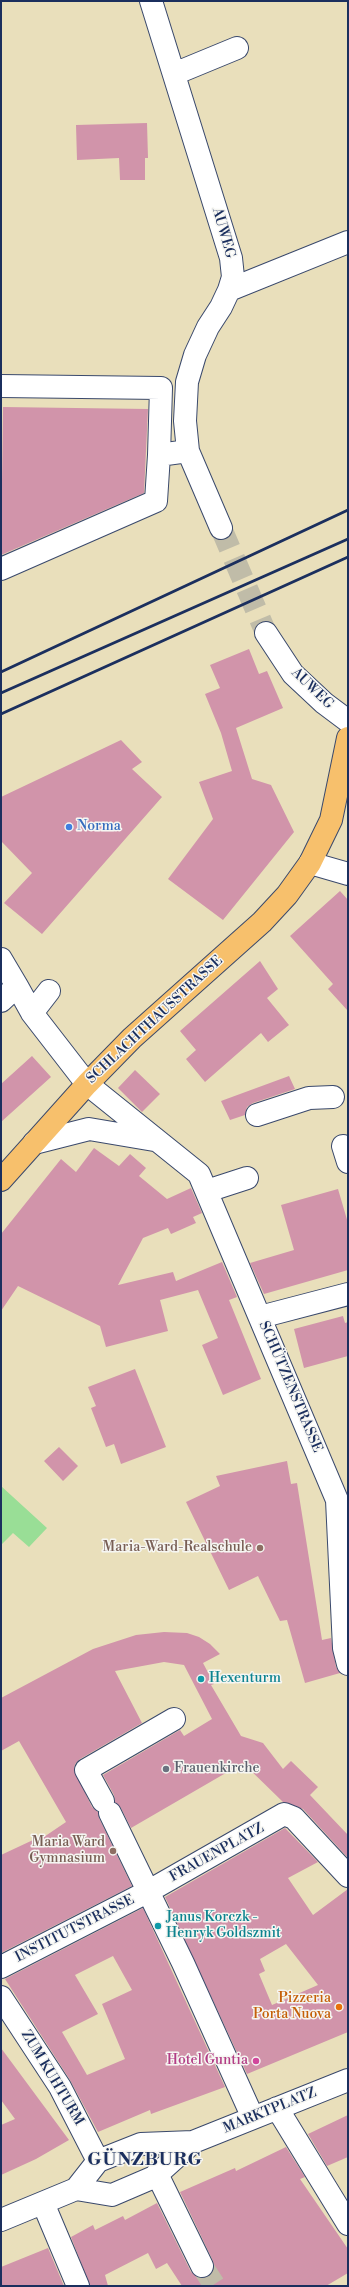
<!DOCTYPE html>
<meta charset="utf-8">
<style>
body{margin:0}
#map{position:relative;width:349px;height:2287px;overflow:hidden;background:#e9dfbb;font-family:"Libre Bodoni",serif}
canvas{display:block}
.frame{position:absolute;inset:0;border:2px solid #1b2f5e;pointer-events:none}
</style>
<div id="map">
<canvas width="349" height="2287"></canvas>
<div class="frame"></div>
</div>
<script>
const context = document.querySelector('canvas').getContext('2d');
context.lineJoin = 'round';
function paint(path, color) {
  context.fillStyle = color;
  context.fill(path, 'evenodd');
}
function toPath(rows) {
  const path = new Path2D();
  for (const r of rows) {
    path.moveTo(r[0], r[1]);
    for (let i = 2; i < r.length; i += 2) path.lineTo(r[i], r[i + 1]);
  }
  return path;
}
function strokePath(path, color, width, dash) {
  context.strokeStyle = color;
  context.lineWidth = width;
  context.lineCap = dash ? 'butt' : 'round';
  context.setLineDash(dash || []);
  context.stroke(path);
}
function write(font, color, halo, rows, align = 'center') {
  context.font = font + ' "Libre Bodoni",serif';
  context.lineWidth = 3;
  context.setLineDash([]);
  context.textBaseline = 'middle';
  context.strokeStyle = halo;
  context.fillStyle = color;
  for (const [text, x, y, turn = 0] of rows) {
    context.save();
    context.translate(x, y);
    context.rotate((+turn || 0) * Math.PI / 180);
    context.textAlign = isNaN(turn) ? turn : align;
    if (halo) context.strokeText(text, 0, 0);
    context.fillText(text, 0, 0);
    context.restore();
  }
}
paint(toPath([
 [1,1486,47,1528,29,1547,13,1533,1,1545]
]), '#99de96');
paint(toPath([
 [147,123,148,158,145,158,145,180,120,180,119,158,77,160,76,125],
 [3,407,148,409,144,493,1,555],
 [249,649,259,674,267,671,283,708,236,728,252,779,271,785,294,832,223,920,168,879,213,819,199,782,232,771,221,733,205,694,220,688,210,665],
 [121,740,142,762,132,769,162,797,42,934,4,903,32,873,1,841,1,797],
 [340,891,348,900,348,1011,328,989,333,984,290,936],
 [260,961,278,989,267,998,289,1025,268,1042,261,1033,205,1082,186,1059,196,1050,180,1031],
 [32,1056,51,1077,1,1122,1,1084],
 [135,1070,160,1094,142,1112,118,1088],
 [289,1076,295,1089,253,1103,247,1107,245,1115,230,1120,221,1101],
 [94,1148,119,1166,130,1154,146,1168,139,1176,167,1199,191,1188,202,1213,193,1217,196,1223,171,1234,168,1228,143,1238,118,1285,173,1272,176,1281,222,1262,237,1297,229,1300,261,1379,223,1395,202,1345,218,1338,198,1290,160,1300,168,1331,106,1347,100,1326,18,1286,1,1311,1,1234,61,1159,76,1172],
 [338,1189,348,1223,348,1270,264,1294,250,1263,294,1250,281,1205],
 [343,1316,345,1323,348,1322,348,1356,304,1368,294,1329],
 [135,1369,166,1447,121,1464,114,1444,106,1447,91,1408,96,1406,88,1387],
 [59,1447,78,1466,63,1481,44,1461],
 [287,1461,291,1484,297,1483,322,1640,331,1638,336,1667,340,1673,305,1683,287,1620,280,1621,258,1576,229,1590,186,1502,220,1486,216,1476],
 [164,1632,187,1633,199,1637,210,1644,220,1654,203,1663,214,1684,211,1685,241,1736,263,1743,283,1769,291,1761,318,1787,310,1795,348,1835,348,1858,303,1809,283,1802,243,1763,131,1828,121,1808,115,1802,114,1795,103,1775,180,1730,184,1736,212,1719,184,1665,164,1662,115,1671,142,1723,80,1759,75,1764,74,1770,92,1807,98,1812,99,1818,132,1886,1,1953,1,1855,33,1840,35,1843,66,1822,19,1741,1,1751,1,1698,93,1649,136,1635],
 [285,1828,318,1862,288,1878,313,1915,348,1889,348,2032,247,2074,165,1897],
 [286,1944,318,1985,272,2005,259,1974,265,1971,260,1959],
 [143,1908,225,2087,151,2114,150,2110,98,2132,70,2080,5,1979],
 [113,1956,132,1990,102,2004,125,2059,87,2075,62,2032,98,2014,75,1975],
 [1,2048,69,2140,36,2159,1,2175,1,2125,15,2119,1,2100],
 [348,2115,348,2157,327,2166,308,2134],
 [286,2147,305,2177,300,2179,348,2249,348,2273,326,2286,182,2286,167,2263,156,2269,148,2253,105,2275,108,2286,90,2286,71,2237,93,2225,95,2230,123,2216,125,2220,157,2203,191,2272,201,2278,208,2277,214,2267,213,2261,180,2192,235,2168,236,2171],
 [48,2248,64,2286,1,2286,1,2267]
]), '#d194aa');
strokePath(toPath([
 [221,528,266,633],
 [202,2266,215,2286]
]), '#c0bca8', 22, [22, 11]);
const minor = toPath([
 [151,1,231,258,233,277,229,290,221,307,208,327,195,355,187,382,185,421,188,451,221,528],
 [174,74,237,48],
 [229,290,348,242],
 [1,386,161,388,159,455],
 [1,569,156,501,159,455,188,451],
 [266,633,293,674,324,703,348,721],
 [310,863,348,874],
 [1,959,17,986],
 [1,1001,17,986,32,1013,87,1084,199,1174,337,1500,344,1648,348,1664],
 [32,1013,49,991],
 [257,1115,309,1098,333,1097],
 [34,1143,89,1129,154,1140],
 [343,1146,348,1162],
 [207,1191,247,1178],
 [260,1317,348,1294],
 [103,1801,86,1770,174,1719],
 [110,1813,183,1963,253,2118],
 [1,1967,149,1891,284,1814,294,1818,348,1876],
 [1,1997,60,2087,98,2161],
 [277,2108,348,2224],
 [157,2174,202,2266],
 [76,2189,112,2195,154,2177,193,2142],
 [43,2203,78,2286],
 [1,2220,76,2189,98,2161,141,2144,193,2142,348,2080]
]);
const major = toPath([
 [1,1180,87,1084,132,1038,262,922,287,895,310,863,331,820,348,738]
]);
strokePath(minor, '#3a496c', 24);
strokePath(major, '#3a496c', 24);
strokePath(minor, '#fff', 22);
strokePath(major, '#f7c06c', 22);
strokePath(toPath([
 [1,672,348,510],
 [1,693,348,539],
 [1,714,348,557]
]), '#1b2f5e', 3);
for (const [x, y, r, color] of [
 [69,827,4,"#3f7fe0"],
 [260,1548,4,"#8d6e63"],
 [201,1679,4,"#0f9aa8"],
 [166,1769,4,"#6b7280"],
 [113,1851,4,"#8d6e63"],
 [158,1926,4,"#0f9aa8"],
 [339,2007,4,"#e8710a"],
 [256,2061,4,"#d1479c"]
]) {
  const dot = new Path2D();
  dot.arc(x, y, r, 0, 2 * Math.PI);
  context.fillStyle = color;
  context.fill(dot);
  strokePath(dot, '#f6f6f2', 1.5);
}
write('14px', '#1b2f5e', '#f6f6f2', [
 ["AUWEG",223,233,74],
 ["AUWEG",312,689,44],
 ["SCHLACHTHAUSSTRASSE",155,1020,-43],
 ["SCHÜTZENSTRASSE",290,1387,67],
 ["FRAUENPLATZ",217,1853,-29],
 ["INSTITUTSTRASSE",75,1929,-27],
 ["ZUM KUHTURM",52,2078,59],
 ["MARKTPLATZ",270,2111,-22]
]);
write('14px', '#366cbe', '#f6f6f2', [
 ["Norma",77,827]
], 'left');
write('14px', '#785e54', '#f6f6f2', [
 ["Maria-Ward-Realschule",252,1548],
 ["Maria Ward",105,1843],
 ["Gymnasium",105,1859]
], 'right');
write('14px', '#0d838f', '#f6f6f2', [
 ["Hexenturm",209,1679],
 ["Janus Korczk -",166,1918],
 ["Henryk Goldszmit",166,1934]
], 'left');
write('14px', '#5b616d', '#f6f6f2', [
 ["Frauenkirche",174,1769]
], 'left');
write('14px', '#c56008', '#f6f6f2', [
 ["Pizzeria",331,1999],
 ["Porta Nuova",331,2015]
], 'right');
write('14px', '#b23c85', '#f6f6f2', [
 ["Hotel Guntia",248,2061]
], 'right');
context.letterSpacing = '1px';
write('bold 18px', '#1b2f5e', '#f6f6f2', [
 ["GÜNZBURG",145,2161]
]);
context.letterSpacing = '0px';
</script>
